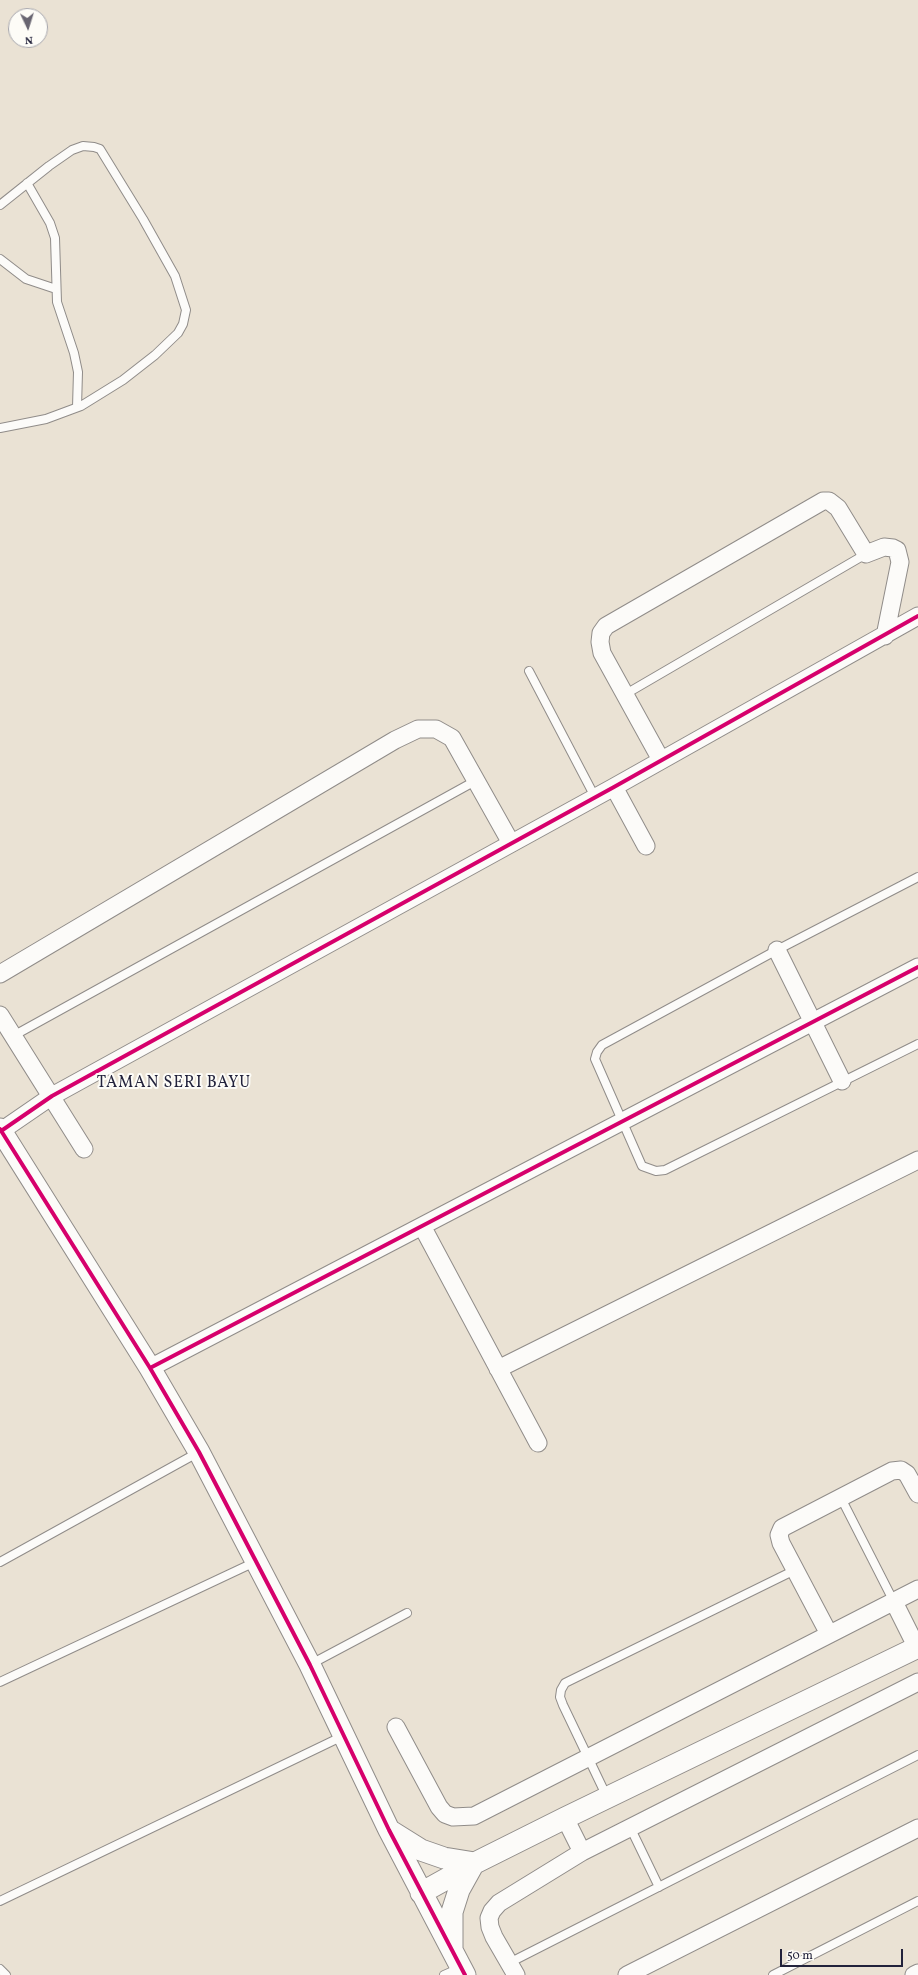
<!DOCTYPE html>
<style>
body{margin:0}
#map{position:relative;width:918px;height:1975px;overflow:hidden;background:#eae2d4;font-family:Vollkorn,serif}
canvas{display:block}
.north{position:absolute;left:8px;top:8px;width:40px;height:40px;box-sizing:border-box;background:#fdfcf7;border:1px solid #a5a5ac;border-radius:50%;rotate:176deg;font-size:11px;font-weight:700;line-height:16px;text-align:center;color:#22223b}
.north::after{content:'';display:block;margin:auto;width:14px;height:18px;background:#686571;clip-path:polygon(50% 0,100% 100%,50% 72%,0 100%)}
.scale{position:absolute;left:780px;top:1949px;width:123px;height:18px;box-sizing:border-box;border:2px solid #22223b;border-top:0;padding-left:5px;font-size:12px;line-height:14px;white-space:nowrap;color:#22223b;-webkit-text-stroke:3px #fdfcf7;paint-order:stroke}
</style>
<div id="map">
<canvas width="918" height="1975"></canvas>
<div class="north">N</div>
<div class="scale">50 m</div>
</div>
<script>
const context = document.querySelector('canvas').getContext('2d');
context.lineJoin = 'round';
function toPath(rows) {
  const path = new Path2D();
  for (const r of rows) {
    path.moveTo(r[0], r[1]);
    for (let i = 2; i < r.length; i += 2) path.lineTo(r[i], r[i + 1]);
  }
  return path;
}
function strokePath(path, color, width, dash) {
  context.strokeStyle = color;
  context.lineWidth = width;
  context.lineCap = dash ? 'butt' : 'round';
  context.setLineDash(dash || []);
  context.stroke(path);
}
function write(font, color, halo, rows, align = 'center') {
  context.font = font + ' Vollkorn,serif';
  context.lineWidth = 4;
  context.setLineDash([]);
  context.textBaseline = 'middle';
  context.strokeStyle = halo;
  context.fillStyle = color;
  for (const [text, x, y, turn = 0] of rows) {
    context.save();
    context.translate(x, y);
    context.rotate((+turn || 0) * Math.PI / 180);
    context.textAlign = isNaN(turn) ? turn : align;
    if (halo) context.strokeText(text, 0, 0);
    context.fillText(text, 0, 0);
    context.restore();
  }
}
const service = toPath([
 [27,183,50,223,55,238,57,302,74,353,78,372,77,407],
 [0,205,49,166,72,150,83,146,94,147,100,149,143,219,175,276,186,310,183,324,178,333,155,355,123,380,81,406,46,419,0,428],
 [0,259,26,279,56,289],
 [529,671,595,797],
 [624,695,866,554],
 [918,877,777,950,602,1045,597,1052,595,1059,642,1166,656,1171,665,1170,918,1044],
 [13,1036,477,780],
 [841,1498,894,1602],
 [0,1562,199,1452],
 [311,1664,407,1613],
 [0,1682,255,1562],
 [607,1797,563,1705,560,1697,561,1690,565,1683,795,1570],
 [630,1827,659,1887],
 [0,1901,343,1736],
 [509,1963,918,1755],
 [0,1969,6,1975],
 [444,1975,460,1968],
 [773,1975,918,1901]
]);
const minor = toPath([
 [661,760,602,653,600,642,601,633,606,626,823,501,829,501,838,508,866,554,884,547,893,548,897,550,900,562,885,636],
 [614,787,646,846],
 [777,950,842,1081],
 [0,974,395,740,418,729,436,729,452,738,511,843],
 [0,1015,84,1149],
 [1,1131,52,1096,614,787,918,616],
 [422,1226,538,1443],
 [150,1368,918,967],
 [498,1369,918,1160],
 [894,1602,917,1648],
 [829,1634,781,1543,779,1535,782,1528,892,1471,901,1470,907,1474,918,1494],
 [396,1727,439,1807,445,1814,453,1817,474,1816,918,1589],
 [565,1818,582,1852],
 [516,1975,494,1937,490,1927,489,1918,492,1911,499,1903,582,1852,918,1682],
 [627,1975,918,1828],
 [914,1975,918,1973]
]);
const tertiary = toPath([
 [0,1129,150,1368,199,1452,310,1665,389,1830,465,1975],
 [389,1830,421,1850,444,1858,475,1863],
 [421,1893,475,1863,565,1818,918,1647],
 [452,1949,452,1912,459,1890,474,1863]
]);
strokePath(service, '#908c89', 10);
strokePath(minor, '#908c89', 19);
strokePath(tertiary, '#908c89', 23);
strokePath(service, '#fcfbf9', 8);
strokePath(minor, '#fcfbf9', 17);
strokePath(tertiary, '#fcfbf9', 21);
strokePath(toPath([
 [0,1129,150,1368,199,1452,310,1665,389,1830,465,1975],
 [1,1131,52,1096,614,787,918,616],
 [150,1368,918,967]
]), '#d6006c', 4);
context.letterSpacing = '1px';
write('16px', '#22223b', '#fdfcf7', [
 ["TAMAN SERI BAYU",174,1084]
]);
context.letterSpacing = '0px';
</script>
